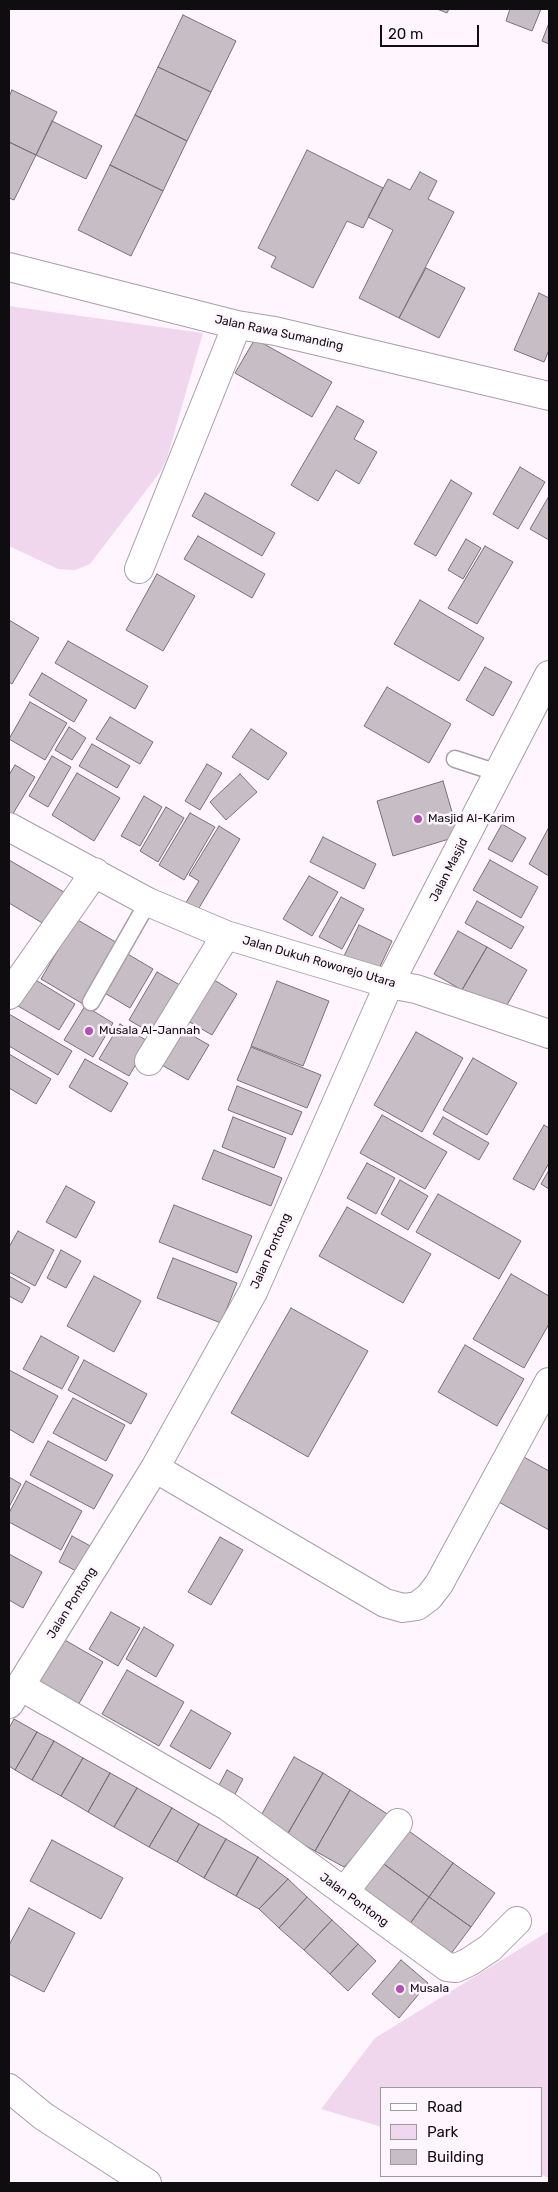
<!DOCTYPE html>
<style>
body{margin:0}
#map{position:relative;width:558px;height:2192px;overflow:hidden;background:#fff5fe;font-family:Rubik,sans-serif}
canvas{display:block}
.frame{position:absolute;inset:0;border:10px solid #100d10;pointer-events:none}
.legend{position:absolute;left:380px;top:2087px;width:162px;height:90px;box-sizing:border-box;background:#fff5fe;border:1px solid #9f989f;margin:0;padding:6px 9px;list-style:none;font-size:15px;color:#100d10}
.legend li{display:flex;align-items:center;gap:10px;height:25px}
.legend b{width:25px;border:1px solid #9f989f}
.scale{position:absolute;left:380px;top:25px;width:99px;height:22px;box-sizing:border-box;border:2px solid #100d10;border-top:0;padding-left:6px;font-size:15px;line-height:18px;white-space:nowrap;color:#100d10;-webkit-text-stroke:4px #fff5fe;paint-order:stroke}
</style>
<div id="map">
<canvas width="558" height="2192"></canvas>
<div class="frame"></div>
<ul class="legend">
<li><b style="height:6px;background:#fff"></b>Road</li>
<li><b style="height:14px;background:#f0d7ee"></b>Park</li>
<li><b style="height:14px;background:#c6bdc5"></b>Building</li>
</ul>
<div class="scale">20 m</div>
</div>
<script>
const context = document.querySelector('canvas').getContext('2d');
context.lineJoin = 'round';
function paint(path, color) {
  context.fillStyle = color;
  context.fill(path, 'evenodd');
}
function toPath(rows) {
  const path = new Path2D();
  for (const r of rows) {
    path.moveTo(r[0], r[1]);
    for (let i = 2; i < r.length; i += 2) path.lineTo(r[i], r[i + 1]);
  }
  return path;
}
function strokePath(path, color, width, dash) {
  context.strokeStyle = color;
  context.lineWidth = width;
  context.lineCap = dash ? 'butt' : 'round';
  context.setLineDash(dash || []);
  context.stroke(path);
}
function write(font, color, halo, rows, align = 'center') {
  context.font = font + ' Rubik,sans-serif';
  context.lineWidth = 5;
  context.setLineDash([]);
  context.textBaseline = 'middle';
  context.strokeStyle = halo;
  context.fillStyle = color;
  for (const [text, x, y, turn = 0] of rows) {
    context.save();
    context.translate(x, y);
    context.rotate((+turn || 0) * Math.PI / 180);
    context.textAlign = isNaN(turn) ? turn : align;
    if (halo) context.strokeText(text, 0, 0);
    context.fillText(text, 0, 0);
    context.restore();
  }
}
paint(toPath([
 [9,306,203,333,167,458,161,471,90,564,75,570,58,569,9,546],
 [549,1931,549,2178,542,2175,542,2088,382,2088,382,2127,321,2109,375,2038]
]), '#f0d7ee');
const building = toPath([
 [437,9,449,9,447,13,437,9],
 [510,9,541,9,532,31,506,21,510,9],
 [183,15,236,41,211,92,158,67,183,15],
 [549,23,549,44,542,41,549,23],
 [158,67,211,92,187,141,135,115,158,67],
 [12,90,57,112,36,155,9,142,9,97,12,90],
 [135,115,187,141,163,191,110,165,135,115],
 [52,121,102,146,86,179,36,155,52,121],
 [9,142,36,155,14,200,9,198,9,142],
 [307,150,383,188,363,228,347,221,313,288,271,267,276,257,258,248,307,150],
 [110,165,163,191,131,256,78,230,110,165],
 [420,172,437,181,428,199,454,212,399,318,359,298,393,230,368,217,388,179,410,190,420,172],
 [426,268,465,288,439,338,399,318,426,268],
 [539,293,549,298,549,350,544,362,514,350,539,293],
 [255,339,332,382,312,417,235,373,255,339],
 [337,406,364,421,354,439,377,452,359,484,336,470,318,501,291,485,337,406],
 [520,467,545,482,518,529,493,514,520,467],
 [451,480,472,493,436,556,414,544,451,480],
 [205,493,275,533,262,556,192,516,205,493],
 [549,496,549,540,530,529,549,496],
 [198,536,265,574,252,598,184,559,198,536],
 [466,539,481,548,463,579,448,570,466,539],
 [485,546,513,562,477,624,448,608,485,546],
 [157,574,195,596,163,651,126,630,157,574],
 [420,600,484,638,459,681,394,644,420,600],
 [9,620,39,638,12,684,9,682,9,620],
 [68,641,148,686,135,709,55,663,68,641],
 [485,667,512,682,493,716,466,700,485,667],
 [42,673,87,700,74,722,29,695,42,673],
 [387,687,451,724,429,763,364,726,387,687],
 [30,702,67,723,45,760,9,739,30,702],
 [110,717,153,742,140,764,96,739,110,717],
 [69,727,86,738,72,760,55,750,69,727],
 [251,729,287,753,268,780,232,757,251,729],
 [92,744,130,766,117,788,79,766,92,744],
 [52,756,71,767,48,807,29,796,52,756],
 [207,764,222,773,200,810,185,801,207,764],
 [15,765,35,777,11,817,9,816,9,775,15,765],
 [77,773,120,798,94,841,52,815,77,773],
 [240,774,257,792,226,820,210,802,240,774],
 [443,781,459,836,393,856,377,801,443,781],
 [144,796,162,807,140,846,121,836,144,796],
 [166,807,184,818,158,862,140,851,166,807],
 [190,813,215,827,184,880,159,865,190,813],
 [502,824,526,838,512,862,488,849,502,824],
 [219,826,240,839,196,913,184,906,199,881,189,875,219,826],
 [548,829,549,830,549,876,529,864,548,829],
 [323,837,376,864,364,889,310,862,323,837],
 [9,860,69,895,49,927,9,903,9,860],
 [490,860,538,887,521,918,473,890,490,860],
 [309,876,338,892,312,936,283,919,309,876],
 [341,897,364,909,342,949,319,937,341,897],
 [477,901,524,927,511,949,465,923,477,901],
 [76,919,119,944,83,1004,41,979,76,919],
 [359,925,392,941,377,973,344,956,359,925],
 [458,931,487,947,462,990,434,974,458,931],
 [487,947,527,970,503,1012,462,990,487,947],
 [126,953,153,969,130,1008,103,992,126,953],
 [157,972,187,989,158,1037,129,1020,157,972],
 [206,975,237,994,212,1035,181,1017,206,975],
 [34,979,75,1004,59,1030,18,1006,34,979],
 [277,981,329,1001,303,1066,251,1046,277,981],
 [85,1006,113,1023,93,1057,64,1040,85,1006],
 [9,1014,72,1051,58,1075,9,1046,9,1014],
 [120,1024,149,1042,129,1076,99,1059,120,1024],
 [174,1025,209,1045,188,1080,153,1060,174,1025],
 [416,1032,463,1058,422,1132,374,1105,416,1032],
 [251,1047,321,1075,307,1108,237,1080,251,1047],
 [9,1054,51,1079,36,1104,9,1088,9,1054],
 [473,1058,517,1083,487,1135,443,1110,473,1058],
 [85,1059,128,1083,111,1112,69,1087,85,1059],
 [237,1086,302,1112,292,1135,228,1110,237,1086],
 [382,1115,447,1152,425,1189,360,1153,382,1115],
 [233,1117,286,1138,274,1168,222,1147,233,1117],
 [443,1117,489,1143,479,1160,433,1134,443,1117],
 [544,1125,549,1128,549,1163,534,1190,513,1179,544,1125],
 [214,1150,282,1178,271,1206,202,1179,214,1150],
 [367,1163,395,1178,376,1214,347,1198,367,1163],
 [549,1170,549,1189,541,1184,549,1170],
 [400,1180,428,1196,408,1230,381,1214,400,1180],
 [66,1186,95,1202,76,1238,46,1222,66,1186],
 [438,1194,521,1241,499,1279,416,1232,438,1194],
 [174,1205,252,1236,237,1273,159,1242,174,1205],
 [347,1207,431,1254,403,1303,319,1256,347,1207],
 [18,1231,54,1250,35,1286,9,1272,9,1247,18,1231],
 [61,1250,81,1261,66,1288,47,1278,61,1250],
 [173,1258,237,1283,221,1323,157,1298,173,1258],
 [511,1274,549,1296,549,1324,524,1368,473,1339,511,1274],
 [9,1276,30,1288,22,1303,9,1296,9,1276],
 [94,1276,141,1301,114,1352,67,1326,94,1276],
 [291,1308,368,1351,308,1457,231,1413,291,1308],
 [41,1336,79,1357,62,1389,23,1369,41,1336],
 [465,1345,524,1379,497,1426,438,1392,465,1345],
 [84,1360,147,1394,131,1424,68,1390,84,1360],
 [9,1370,58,1396,33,1443,9,1429,9,1370],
 [73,1398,125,1425,106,1461,53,1433,73,1398],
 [48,1441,113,1475,94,1509,30,1475,48,1441],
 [522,1456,549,1471,549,1530,497,1501,522,1456],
 [9,1477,21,1484,9,1507,9,1477],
 [26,1481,82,1511,61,1550,9,1522,9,1513,26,1481],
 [72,1536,96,1549,82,1574,59,1562,72,1536],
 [220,1537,243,1550,211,1605,188,1592,220,1537],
 [9,1554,42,1572,23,1608,9,1600,9,1554],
 [111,1612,140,1628,118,1666,89,1649,111,1612],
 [144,1627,174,1645,156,1677,126,1659,144,1627],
 [63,1639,103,1662,77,1707,38,1684,63,1639],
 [127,1670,184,1702,159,1746,102,1714,127,1670],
 [191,1710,231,1733,210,1769,170,1746,191,1710],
 [14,1719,37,1732,15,1770,9,1766,9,1728,14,1719],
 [37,1732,54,1741,32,1780,15,1770,37,1732],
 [54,1741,83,1758,61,1796,32,1780,54,1741],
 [294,1757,323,1773,287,1835,259,1819,294,1757],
 [83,1758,110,1773,88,1812,61,1796,83,1758],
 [227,1770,243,1779,234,1796,218,1787,227,1770],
 [110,1773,137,1788,114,1827,88,1812,110,1773],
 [323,1773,350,1790,315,1851,287,1835,323,1773],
 [137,1788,172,1808,149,1847,114,1827,137,1788],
 [350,1790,392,1817,344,1867,315,1851,350,1790],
 [172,1808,199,1824,177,1862,149,1847,172,1808],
 [199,1824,226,1839,204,1878,177,1862,199,1824],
 [402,1826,453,1863,429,1897,377,1859,402,1826],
 [226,1839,258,1857,236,1896,204,1878,226,1839],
 [52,1840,123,1878,101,1919,30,1881,52,1840],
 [258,1857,288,1879,259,1909,236,1896,258,1857],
 [377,1859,429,1897,409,1925,357,1888,377,1859],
 [453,1863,495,1893,471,1927,429,1897,453,1863],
 [288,1879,307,1897,279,1928,259,1909,288,1879],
 [307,1897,332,1920,304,1950,279,1928,307,1897],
 [429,1897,471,1927,450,1955,409,1925,429,1897],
 [29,1908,75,1933,44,1992,9,1974,9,1945,29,1908],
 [332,1920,358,1944,330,1974,304,1950,332,1920],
 [358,1944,376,1961,348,1991,330,1974,358,1944],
 [401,1960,428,1983,399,2018,372,1994,401,1960]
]);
paint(building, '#c6bdc5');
strokePath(building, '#797179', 1);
const service = toPath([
 [455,759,498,773],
 [91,1002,148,902]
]);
const minor = toPath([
 [9,267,237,325,275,331,549,396],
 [139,569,237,325],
 [9,827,148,902,226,935,389,984,416,989,549,1034],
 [9,995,95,872],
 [149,1061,226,935],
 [155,1468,385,1603,403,1608,417,1606,429,1597,439,1584,549,1382],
 [20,1686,227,1806,447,1967,456,1968,469,1962,490,1948,517,1921],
 [9,1704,155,1468,253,1292,389,984,549,675],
 [344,1892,398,1823],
 [9,2088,43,2116,147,2183]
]);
strokePath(service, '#a89fa7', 19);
strokePath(minor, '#a89fa7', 30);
strokePath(service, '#fff', 16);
strokePath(minor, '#fff', 28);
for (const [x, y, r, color] of [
 [418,819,5,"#b650b4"],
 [89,1031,5,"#b650b4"],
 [400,1989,5,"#b650b4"]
]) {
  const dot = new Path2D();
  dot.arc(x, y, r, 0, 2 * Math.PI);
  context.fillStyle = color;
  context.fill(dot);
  strokePath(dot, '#fff5fe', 2);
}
write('12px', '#100d10', '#fff5fe', [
 ["Jalan Rawa Sumanding",279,333,12],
 ["Jalan Masjid",449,870,-63],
 ["Jalan Dukuh Roworejo Utara",319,962,16],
 ["Jalan Pontong",271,1251,-66],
 ["Jalan Pontong",72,1603,-58],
 ["Jalan Pontong",354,1900,36]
]);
write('12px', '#100d10', '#fff5fe', [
 ["Masjid Al-Karim",428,819],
 ["Musala Al-Jannah",99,1031],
 ["Musala",410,1989]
], 'left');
</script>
